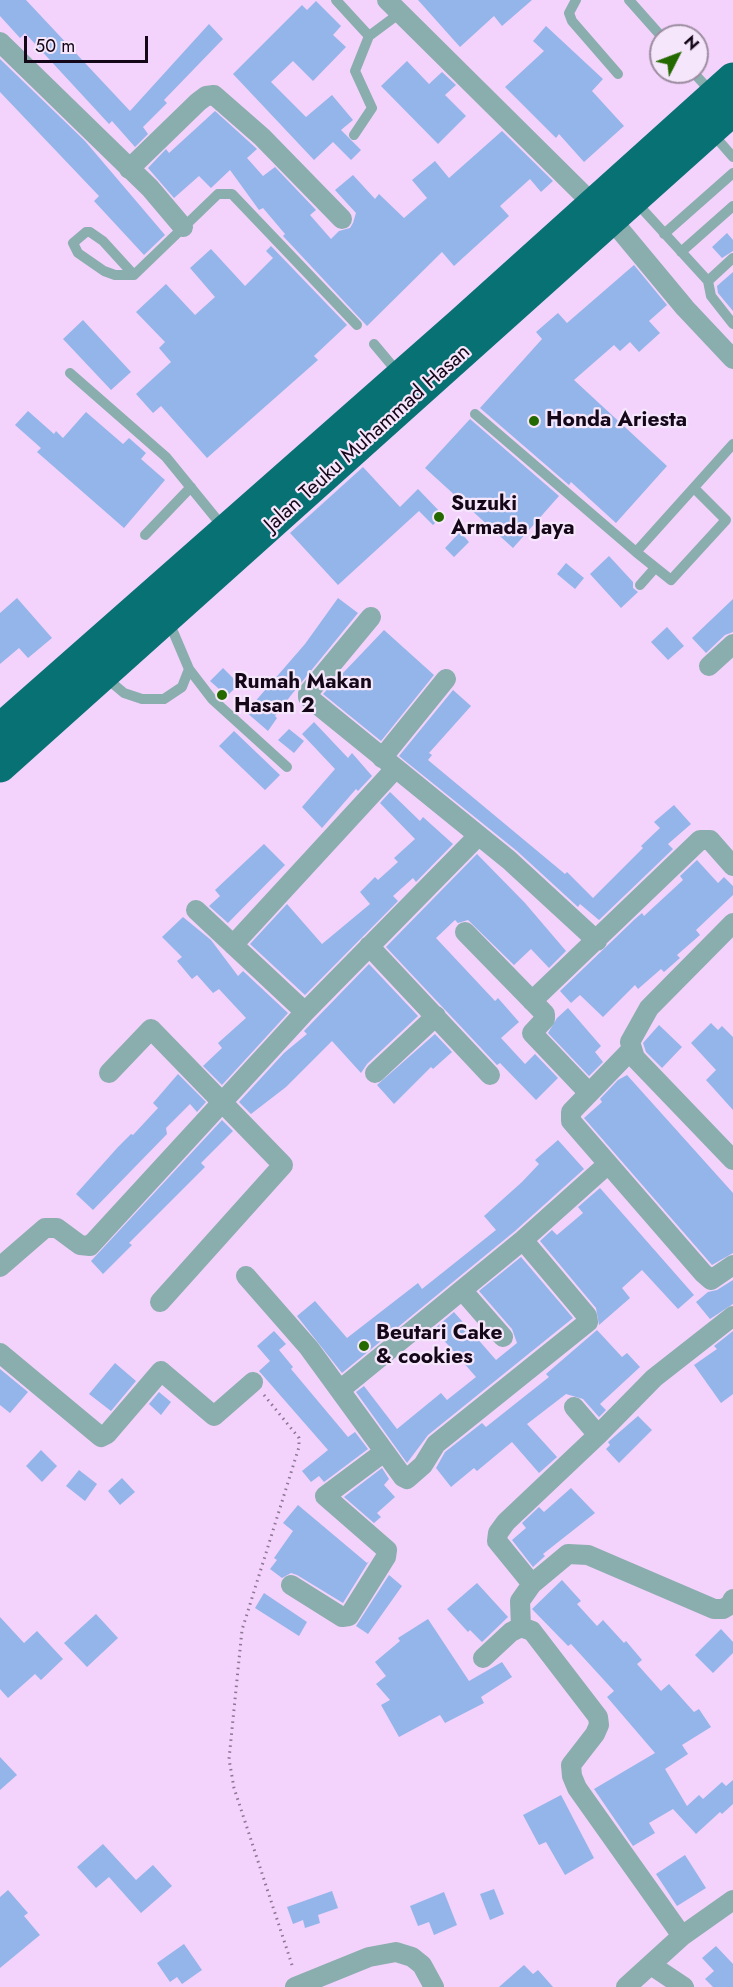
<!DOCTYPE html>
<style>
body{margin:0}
#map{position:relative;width:733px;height:1987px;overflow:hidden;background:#f3d2fc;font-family:Jost,sans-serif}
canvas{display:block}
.north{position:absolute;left:649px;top:24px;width:60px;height:60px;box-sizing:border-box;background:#f6e6fb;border:2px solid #9c8da0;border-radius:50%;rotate:48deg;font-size:16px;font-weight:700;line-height:24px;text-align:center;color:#140718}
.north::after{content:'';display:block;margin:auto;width:21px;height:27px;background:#246900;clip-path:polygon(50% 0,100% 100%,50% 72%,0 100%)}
.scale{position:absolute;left:24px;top:36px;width:124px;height:27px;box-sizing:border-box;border:3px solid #140718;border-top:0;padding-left:8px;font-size:18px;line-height:21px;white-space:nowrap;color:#140718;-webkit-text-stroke:4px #f6e6fb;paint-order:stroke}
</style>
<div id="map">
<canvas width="733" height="1987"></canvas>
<div class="north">N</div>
<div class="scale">50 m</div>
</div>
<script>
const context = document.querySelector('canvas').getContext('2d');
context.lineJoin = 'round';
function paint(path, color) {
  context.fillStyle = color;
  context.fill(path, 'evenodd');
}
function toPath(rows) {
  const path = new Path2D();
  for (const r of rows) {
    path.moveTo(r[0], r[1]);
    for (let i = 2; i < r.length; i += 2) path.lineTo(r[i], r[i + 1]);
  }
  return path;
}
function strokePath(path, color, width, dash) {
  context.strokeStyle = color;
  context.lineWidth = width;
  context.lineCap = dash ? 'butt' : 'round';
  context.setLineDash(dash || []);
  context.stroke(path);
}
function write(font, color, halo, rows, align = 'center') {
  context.font = font + ' Jost,sans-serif';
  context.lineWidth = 4.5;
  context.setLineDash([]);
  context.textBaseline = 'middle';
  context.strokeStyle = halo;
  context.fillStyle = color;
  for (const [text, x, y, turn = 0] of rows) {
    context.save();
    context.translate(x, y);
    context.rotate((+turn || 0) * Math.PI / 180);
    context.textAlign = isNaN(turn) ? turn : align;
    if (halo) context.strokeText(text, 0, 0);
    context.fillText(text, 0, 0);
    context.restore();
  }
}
paint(toPath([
 [0,0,26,0,130,111,209,24,223,39,164,100,167,103,143,127,148,134,135,147,112,121,109,124,25,33,20,38,0,16],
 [418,0,532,0,502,26,494,16,460,47],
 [316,1,341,26,333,35,346,47,313,81,293,61,271,82,306,117,332,95,353,120,341,130,361,150,351,160,333,142,314,160,233,74,302,5,307,10],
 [546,26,603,79,592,91,624,126,584,162,559,134,556,138,505,87,544,51,533,41],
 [0,59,85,141,165,235,144,255,94,201,99,196,0,92],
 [407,61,429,84,442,72,456,85,445,95,466,116,438,144,381,86],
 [215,111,257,149,247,158,263,176,275,167,316,210,310,215,331,239,339,231,350,228,353,223,356,213,335,190,353,175,375,199,379,194,404,218,427,198,412,180,435,161,449,178,502,131,553,181,541,192,530,179,500,206,509,216,454,266,442,252,367,326,283,236,285,234,263,208,259,210,230,170,211,188,199,176,174,198,148,168,166,149,169,153],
 [727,233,733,240,733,251,722,258,712,247],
 [271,246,347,325,314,356,318,360,207,458,161,406,153,413,136,394,171,362,159,348,165,342,136,312,166,284,195,315,215,297,190,268,211,249,245,286,273,258,266,251],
 [634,265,667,305,649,321,660,333,639,352,630,342,620,351,614,345,574,380,667,466,616,523,571,482,569,485,480,408,542,339,536,332,558,313,567,323],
 [733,272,733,311,718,293,717,286],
 [83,320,131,372,111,390,63,339],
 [28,411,54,434,56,431,63,438,86,412,123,444,129,438,146,453,141,459,165,480,124,528,37,452,41,448,15,425],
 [470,419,559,496,513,548,425,468],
 [363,467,400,507,418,489,443,515,433,525,419,511,338,585,290,533],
 [460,532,469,542,454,557,445,548],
 [609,556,633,582,633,588,638,592,621,608,590,574],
 [566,563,584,578,575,589,557,574],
 [17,598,52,638,28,658,19,648,0,664,0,613],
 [338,598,358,613,292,694,275,716,277,718,268,731,246,712,305,644],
 [733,599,733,632,725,635,706,653,692,638],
 [667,627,684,646,668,660,651,642],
 [384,630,434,675,381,741,323,694],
 [223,668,239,684,227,696,210,681],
 [453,690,471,706,429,753,432,755,428,760,565,874,567,872,593,898,643,848,641,846,660,828,654,822,674,805,691,824,668,844,673,849,599,920,580,904,578,907,517,851,399,756],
 [314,722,348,758,352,753,372,776,358,791,356,789,322,828,302,807,335,769,302,734],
 [289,729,304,741,294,753,278,740],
 [234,731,280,775,265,790,219,746],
 [390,792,420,821,423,817,453,844,416,882,413,878,393,896,398,901,305,995,250,944,287,904,322,944,370,904,360,892,375,877,378,880,398,862,394,858,415,839,380,803],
 [264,844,285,865,228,923,209,906,220,896,215,890],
 [477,854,525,903,566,951,549,968,531,949,514,965,468,920,458,923,455,920,436,938,495,1001,498,998,519,1022,501,1038,525,1064,535,1054,558,1078,536,1100,500,1063,497,1065,386,947],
 [697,860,718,883,724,877,733,886,733,895,696,930,700,935,677,955,680,958,664,972,661,969,638,989,635,985,603,1017,580,995,571,1003,560,991,635,919,642,913,644,916,683,880,680,876],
 [183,917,211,940,238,976,243,971,288,1013,222,1085,203,1066,222,1048,218,1043,246,1018,219,989,213,993,197,975,192,979,177,961,182,957,162,937],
 [369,964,418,1016,367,1064,361,1073,332,1041,286,1087,251,1114,239,1102,284,1053,307,1034,304,1031],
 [568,1008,601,1046,595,1052,603,1062,589,1076,548,1033,557,1018],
 [711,1023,718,1030,722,1026,733,1037,733,1110,706,1080,716,1070,691,1043],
 [659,1025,682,1047,662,1068,646,1052,643,1043],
 [435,1034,452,1052,433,1069,431,1067,394,1104,377,1085],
 [178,1074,206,1102,197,1112,190,1104,166,1128,167,1134,93,1210,76,1194,118,1147,131,1134,133,1135,158,1108,153,1103],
 [627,1075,733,1193,733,1253,712,1265,584,1118,602,1102,600,1099,618,1080],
 [222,1120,233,1131,201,1163,205,1167,129,1243,132,1245,103,1274,91,1261],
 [558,1140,584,1169,515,1231,342,1373,297,1316,315,1301,347,1338,418,1283,422,1289,496,1230,484,1216,522,1182,539,1164,535,1160],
 [600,1188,694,1295,678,1309,642,1270,622,1288,630,1298,599,1325,596,1308,540,1241,552,1230,557,1235,583,1213,578,1207],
 [521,1257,573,1318,428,1435,407,1463,356,1392,364,1386,397,1429,441,1393,447,1400,476,1377,434,1329,454,1312,496,1360,517,1343,512,1329,479,1291],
 [733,1280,733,1304,710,1319,696,1302,708,1292,717,1290],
 [597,1330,622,1357,627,1353,640,1367,600,1404,606,1410,599,1417,583,1399,566,1394,527,1424,557,1457,539,1473,512,1442,477,1471,474,1468,451,1487,436,1468,445,1452,482,1423,486,1427,549,1377,546,1374],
 [274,1331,286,1344,279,1350,293,1367,291,1369,348,1437,355,1432,368,1449,324,1482,319,1476,311,1482,302,1471,328,1450,259,1371,270,1361,257,1346],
 [733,1331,733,1394,721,1403,694,1365,717,1349,714,1346],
 [115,1363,136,1381,111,1411,89,1394],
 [0,1369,28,1392,10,1413,0,1405],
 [159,1392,171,1402,161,1415,149,1404],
 [638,1416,652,1430,619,1463,606,1449,610,1445,608,1442],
 [41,1450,57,1466,42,1482,26,1466],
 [382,1468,389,1479,384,1485,395,1497,377,1513,381,1517,374,1523,344,1497],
 [79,1470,97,1484,85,1501,66,1486],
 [122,1478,135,1492,120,1505,108,1491],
 [571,1488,595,1513,543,1554,545,1556,533,1567,512,1540,526,1528,522,1523,539,1507,544,1512],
 [298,1505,367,1563,369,1561,343,1603,297,1575,291,1573,282,1578,270,1569,277,1560,274,1558,293,1531,283,1523],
 [389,1575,402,1586,368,1634,356,1626],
 [562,1580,581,1601,577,1604,597,1626,603,1620,624,1643,626,1641,642,1660,637,1664,661,1691,669,1684,694,1712,699,1709,711,1727,682,1745,688,1754,665,1769,687,1806,699,1795,703,1799,722,1782,726,1786,733,1780,733,1804,722,1814,720,1812,696,1834,673,1809,649,1823,655,1833,633,1846,594,1789,655,1753,607,1697,614,1691,571,1644,568,1646,532,1609],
 [477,1583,508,1617,482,1642,470,1630,468,1632,447,1609],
 [264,1593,307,1622,299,1636,255,1608],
 [96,1614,118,1638,87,1667,64,1643],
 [0,1617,24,1643,37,1631,63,1659,41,1680,35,1674,8,1698,0,1689],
 [428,1619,469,1681,502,1662,512,1677,481,1697,484,1703,445,1723,440,1715,399,1737,381,1705,390,1700,376,1684,386,1676,375,1662,400,1641,398,1638],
 [721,1629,733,1642,733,1653,713,1673,695,1655],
 [0,1757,17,1775,0,1790],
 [561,1795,594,1858,565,1875,546,1842,539,1845,523,1815],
 [103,1844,136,1880,153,1865,172,1886,141,1913,109,1877,96,1888,77,1867],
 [685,1855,706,1888,677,1906,656,1874],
 [494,1889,504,1914,490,1920,480,1894],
 [8,1890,28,1913,24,1916,40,1935,0,1968,0,1897],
 [332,1891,338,1908,318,1915,320,1923,305,1928,303,1920,293,1924,287,1907],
 [444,1892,457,1925,434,1935,429,1922,418,1926,410,1906],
 [184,1944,202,1970,182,1984,177,1977,170,1982,157,1963],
 [716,1946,733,1964,733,1987,713,1987,705,1979,714,1971,702,1958],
 [524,1965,533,1974,538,1970,553,1987,499,1987]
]), '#94b5e9');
strokePath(toPath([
 [264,1395,299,1438,299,1447,242,1630,229,1759,234,1788,293,1968]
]), '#8d7593', 3, [1.5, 4.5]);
strokePath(toPath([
 [336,0,369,36,400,13],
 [576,0,569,13,572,21,618,74],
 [629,0,661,36],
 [693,72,712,93],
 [712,133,733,157],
 [354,135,372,108,355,71,369,36],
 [634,200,708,281,733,258],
 [664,234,733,173],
 [681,252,733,206],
 [134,275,103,241,90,232,86,232,73,243,78,253,104,271,115,275,134,275,218,194,232,194,357,325],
 [708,281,711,296,733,324],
 [374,344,400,375],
 [70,373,166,457,223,527],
 [475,414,636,552],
 [694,488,726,520,671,580,636,552,733,444],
 [145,535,191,487],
 [640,585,655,568],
 [189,669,212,699,287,767],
 [105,677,124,693,142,699,164,699,182,687,189,669,169,622]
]), '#8aadae', 10);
strokePath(toPath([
 [387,0,592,203],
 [0,42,150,188,183,227],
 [129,169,198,102,206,96,214,95,262,137,342,219],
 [611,219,685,308,733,359],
 [371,617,308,693,308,697,509,860,597,941],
 [709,666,733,644],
 [382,758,446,679],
 [196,910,305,1012],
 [733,923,649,1008,630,1042,635,1058,733,1160],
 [465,932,545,1014,545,1019,532,1033,589,1093],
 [233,945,395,769],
 [369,946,490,1075],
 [532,1001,700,840,710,840,733,866],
 [631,1050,571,1112,571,1121,703,1273,711,1280,733,1265],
 [109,1073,151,1029,283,1165,160,1302],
 [375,1073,436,1016],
 [0,1267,45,1228,57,1228,80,1245,90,1246,305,1012,478,836],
 [246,1276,309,1348,403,1477,407,1479,423,1465,436,1444,588,1322,587,1316,523,1240],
 [462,1290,503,1337],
 [0,1353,101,1437,107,1434,161,1371,214,1416,253,1382],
 [340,1390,523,1240,608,1164],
 [574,1407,598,1435],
 [532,1584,497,1541,498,1533,506,1522,598,1435,654,1378,733,1316],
 [291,1585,342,1617,349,1616,386,1557,387,1550,325,1496,384,1452],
 [521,1627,520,1601,532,1584,568,1554,588,1555,714,1609,723,1609,730,1605,733,1599],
 [483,1658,511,1632,521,1627,532,1631,598,1717,599,1725,595,1734,571,1765,572,1776,577,1788,682,1936],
 [651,1965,684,1987],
 [295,1987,369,1957,396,1952,412,1957,422,1965,434,1987],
 [626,1987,682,1936,733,1900]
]), '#8aadae', 20);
strokePath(toPath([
 [0,730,461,324,733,79],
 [0,766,733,109]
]), '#087174', 33);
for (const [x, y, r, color] of [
 [534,421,6,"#246900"],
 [439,517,6,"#246900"],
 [222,695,6,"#246900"],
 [364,1346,6,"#246900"]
]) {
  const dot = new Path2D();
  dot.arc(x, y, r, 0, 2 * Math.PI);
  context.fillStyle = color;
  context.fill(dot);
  strokePath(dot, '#f6e6fb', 2);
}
write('bold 21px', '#140718', '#f6e6fb', [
 ["Honda Ariesta",546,421],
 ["Suzuki",451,505],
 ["Armada Jaya",451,529],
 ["Rumah Makan",234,683],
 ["Hasan 2",234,707],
 ["Beutari Cake",376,1334],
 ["& cookies",376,1358]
], 'left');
write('21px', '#140718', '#f6e6fb', [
 ["Jalan Teuku Muhammad Hasan",368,439,-42]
]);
</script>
